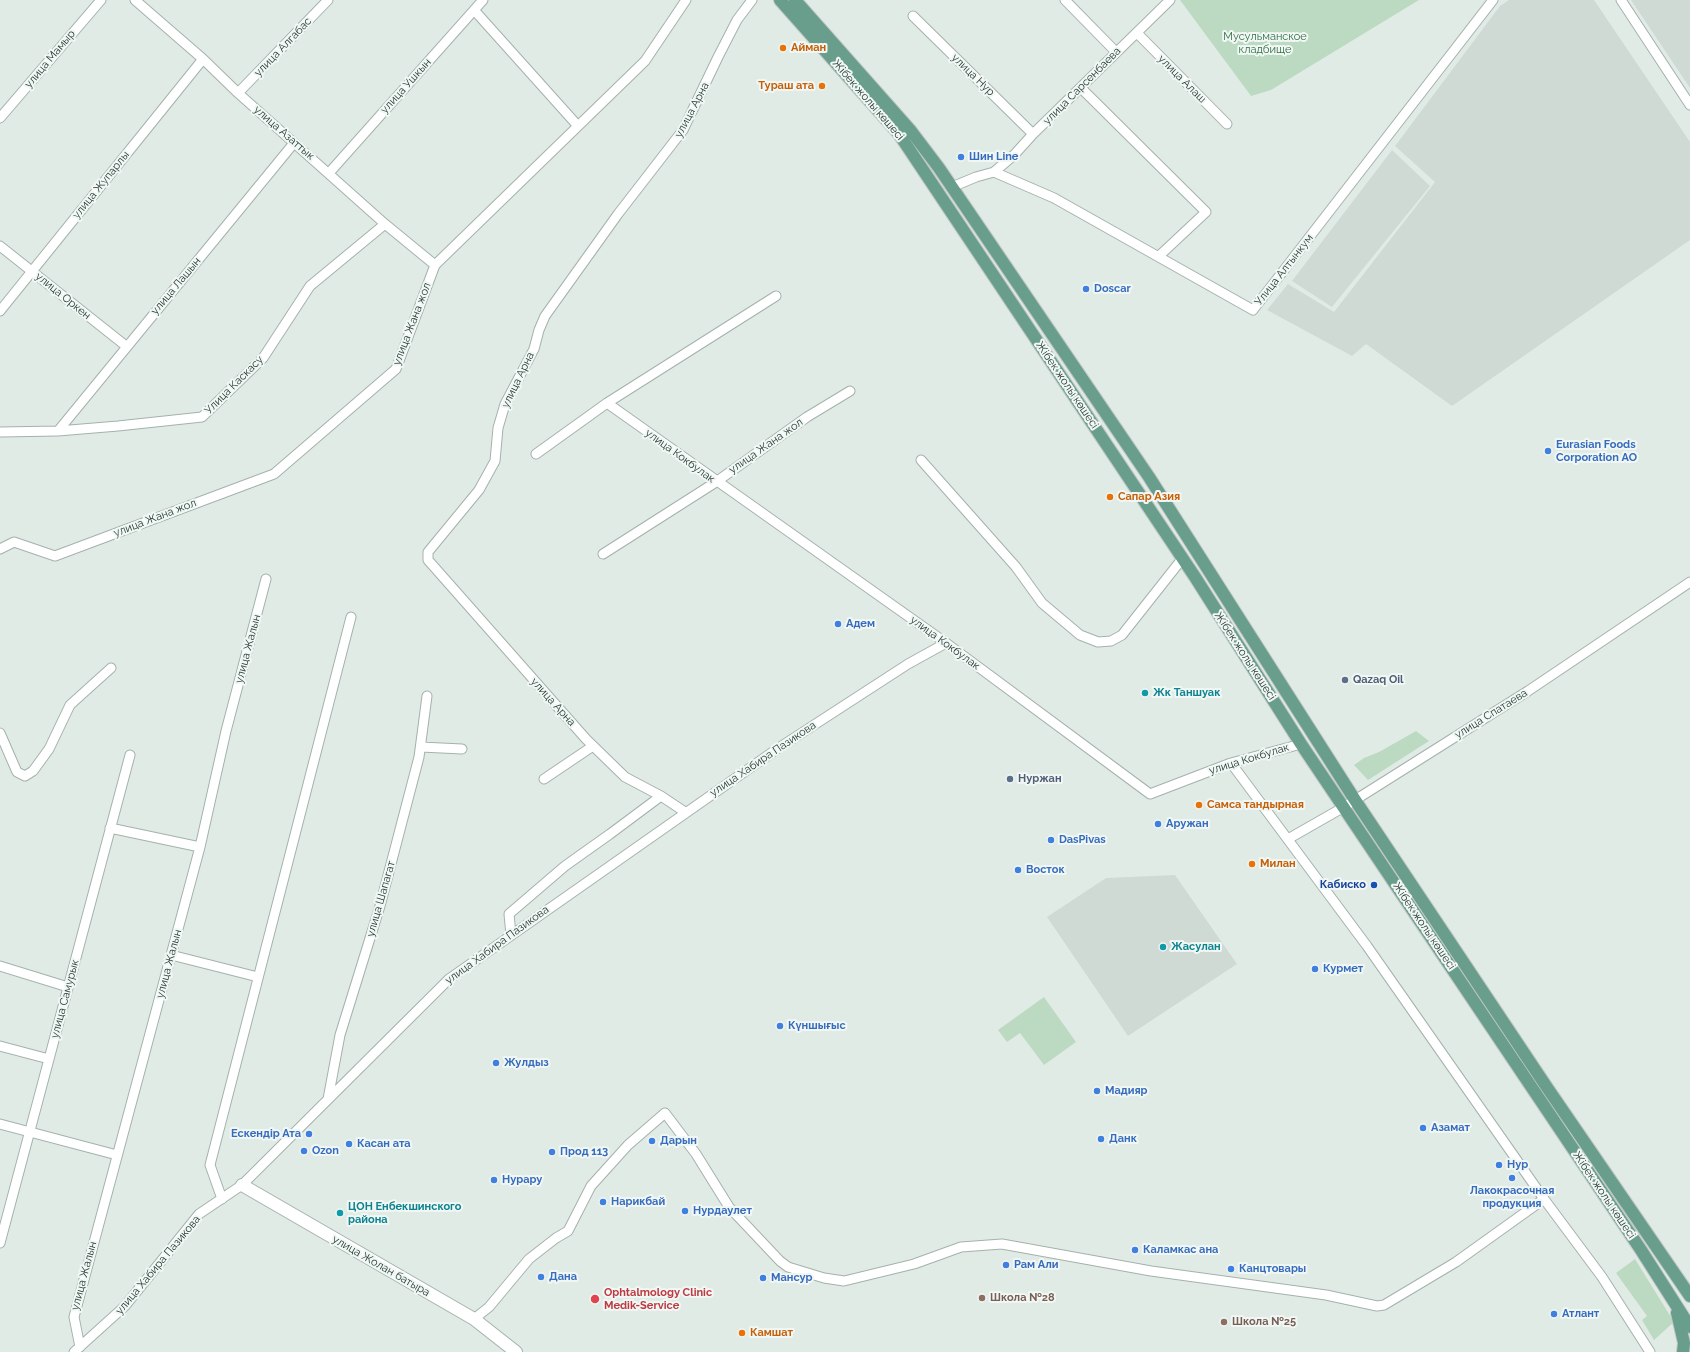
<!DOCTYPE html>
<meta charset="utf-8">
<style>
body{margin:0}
canvas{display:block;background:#e1ebe6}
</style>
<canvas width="1690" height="1352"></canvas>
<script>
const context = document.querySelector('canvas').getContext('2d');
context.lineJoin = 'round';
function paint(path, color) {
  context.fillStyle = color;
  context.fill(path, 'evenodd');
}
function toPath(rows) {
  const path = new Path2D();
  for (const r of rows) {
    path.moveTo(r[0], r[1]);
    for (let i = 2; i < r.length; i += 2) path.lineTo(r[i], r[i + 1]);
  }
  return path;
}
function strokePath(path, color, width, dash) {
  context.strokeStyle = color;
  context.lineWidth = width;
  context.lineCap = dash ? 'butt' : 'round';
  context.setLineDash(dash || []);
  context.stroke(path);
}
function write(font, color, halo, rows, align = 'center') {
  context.font = font + ' Raleway,sans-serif';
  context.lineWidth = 4;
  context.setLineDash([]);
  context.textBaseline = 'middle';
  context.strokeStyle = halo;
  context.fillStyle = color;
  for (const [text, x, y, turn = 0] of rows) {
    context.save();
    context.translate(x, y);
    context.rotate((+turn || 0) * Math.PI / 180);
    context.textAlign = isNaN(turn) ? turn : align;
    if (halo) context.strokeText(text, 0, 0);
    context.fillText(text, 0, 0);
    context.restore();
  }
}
paint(toPath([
 [1509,0,1594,0,1690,142,1690,240,1452,406,1366,344,1352,356,1267,310,1288,284,1334,312,1435,182,1395,146,1500,6],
 [1631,0,1690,0,1690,88],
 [1392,150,1430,186,1332,307,1292,281],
 [1175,875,1237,964,1128,1036,1047,917,1106,878]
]), '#cfdad5');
paint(toPath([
 [1180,0,1419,0,1271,90,1251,96],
 [1416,731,1429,741,1368,780,1354,765,1364,758,1379,752],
 [1044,997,1076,1042,1044,1065,1020,1033,1007,1042,998,1030],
 [1635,1259,1674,1322,1654,1340,1642,1320,1647,1316,1616,1273]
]), '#bcdac2');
const minor = toPath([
 [135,0,203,59,238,93,385,224,435,265],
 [1065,0,1116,52],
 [1621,0,1690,105],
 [474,10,578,126],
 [913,16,1033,134],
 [1137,33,1227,124],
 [1081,88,1206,212,1159,256],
 [238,93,328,0],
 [0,118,101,0],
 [994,172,1014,155,1033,134,1170,0],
 [329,173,483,0],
 [952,187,976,177,994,172,1054,198,1253,310,1493,0],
 [0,246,126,346],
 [0,311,203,59],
 [607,403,946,643,1150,794,1231,763,1301,744],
 [58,431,294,143],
 [0,432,58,431,118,426,202,417,263,358,310,286,385,224],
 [536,454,607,403,776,296],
 [921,460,1016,567,1042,603,1080,635,1098,642,1111,641,1122,635,1182,559],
 [0,549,14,542,55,556,274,474,396,369,435,265,645,61,686,0],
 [603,554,716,482,807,417,850,391],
 [0,733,17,772,25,776,33,771,49,749,70,705,111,668],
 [421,747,462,749],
 [1231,763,1367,946,1544,1199,1602,1277,1650,1352],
 [544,779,593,746],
 [685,812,661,796,625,777,586,739,428,560,428,552,479,490,495,461,498,428,505,404,534,349,539,330,545,316,618,214,683,130,718,57,737,20,752,0],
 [110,828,200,847],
 [1288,839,1344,807,1528,691,1690,582],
 [511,935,509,914,565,866,610,834,661,796],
 [171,955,258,977],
 [0,966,68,987],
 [0,1046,49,1059],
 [328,1099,340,1035,380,906,419,757,427,696],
 [0,1124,117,1155],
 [222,1199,210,1165,351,617],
 [0,1243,130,755],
 [474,1319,489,1307,529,1259,556,1238,568,1231,591,1186,628,1145,665,1113,696,1154,729,1207,780,1261,788,1267,824,1278,844,1281,914,1264,961,1247,1002,1244,1151,1271,1326,1295,1377,1306,1384,1305,1456,1262,1544,1199],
 [80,1347,74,1317,200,847,226,731,266,579],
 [74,1352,125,1306,199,1214,242,1185,449,979,777,749,908,664,946,643]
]);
const tertiary = toPath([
 [242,1185,474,1319,516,1352]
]);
const primary = toPath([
 [780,0,899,134,1195,577,1301,744,1641,1250,1690,1327],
 [795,0,911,131,939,168,1149,477,1355,800,1546,1086,1690,1296],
 [1677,1313,1684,1343,1683,1352]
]);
strokePath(minor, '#a4b2ac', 11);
strokePath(tertiary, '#a4b2ac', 14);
strokePath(primary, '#c1c8c6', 14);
strokePath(minor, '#fff', 9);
strokePath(tertiary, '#fff', 12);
strokePath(primary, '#699d8c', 12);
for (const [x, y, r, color] of [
 [783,48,4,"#e8710a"],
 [822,86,4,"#e8710a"],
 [961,157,4,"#3f7fe0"],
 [1086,289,4,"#3f7fe0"],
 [1548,451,4,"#3f7fe0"],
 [1110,497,4,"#e8710a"],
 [838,624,4,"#3f7fe0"],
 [1345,680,4,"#5c6f8a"],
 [1145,693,4,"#0f9aa8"],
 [1010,779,4,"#5c6f8a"],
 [1199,805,4,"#e8710a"],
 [1158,824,4,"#3f7fe0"],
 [1051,840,4,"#3f7fe0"],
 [1252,864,4,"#e8710a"],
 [1018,870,4,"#3f7fe0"],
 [1374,885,4,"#1a4fb4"],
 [1163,947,4,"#0f9aa8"],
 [1315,969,4,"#3f7fe0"],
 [780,1026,4,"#3f7fe0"],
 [496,1063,4,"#3f7fe0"],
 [1097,1091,4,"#3f7fe0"],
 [1423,1128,4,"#3f7fe0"],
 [309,1134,4,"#3f7fe0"],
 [1101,1139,4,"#3f7fe0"],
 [652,1141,4,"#3f7fe0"],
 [349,1144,4,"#3f7fe0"],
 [304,1151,4,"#3f7fe0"],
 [552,1152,4,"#3f7fe0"],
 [1499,1165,4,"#3f7fe0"],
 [1512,1178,4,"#3f7fe0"],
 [494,1180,4,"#3f7fe0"],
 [603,1202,4,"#3f7fe0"],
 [685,1211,4,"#3f7fe0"],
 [340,1213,4,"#0f9aa8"],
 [1135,1250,4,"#3f7fe0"],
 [1006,1265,4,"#3f7fe0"],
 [1231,1269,4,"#3f7fe0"],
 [541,1277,4,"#3f7fe0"],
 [763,1278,4,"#3f7fe0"],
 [982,1298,4,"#8d6e63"],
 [595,1299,5,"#e0444e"],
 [1554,1314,4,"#3f7fe0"],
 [1224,1322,4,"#8d6e63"],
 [742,1333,4,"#e8710a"]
]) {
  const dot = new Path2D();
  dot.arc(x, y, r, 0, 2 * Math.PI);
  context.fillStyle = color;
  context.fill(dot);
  strokePath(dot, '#f1f7f4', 1.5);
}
write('11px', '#306e44', '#f1f7f4', [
 ["Мусульманское",1265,37],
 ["кладбище",1265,50]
]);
write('11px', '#233a32', '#f1f7f4', [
 ["улица Алгабас",283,47,-46],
 ["улица Мамыр",50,59,-50],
 ["улица Нур",973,75,44],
 ["улица Алаш",1182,79,45],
 ["улица Ушкын",406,86,-48],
 ["улица Сарсенбаева",1082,86,-45],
 ["Жібек жолы көшесі",868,100,49],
 ["улица Арна",692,110,-62],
 ["улица Азаттык",284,133,41],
 ["улица Жупарлы",101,185,-51],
 ["Улица Алтынкум",1284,270,-52],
 ["улица Лашын",176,286,-50],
 ["улица Оркен",63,296,39],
 ["улица Жана жол",412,324,-69],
 ["улица Арна",518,380,-64],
 ["Улица Каскасу",234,385,-45],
 ["Жібек жолы көшесі",1067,385,56],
 ["улица Жана жол",766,446,-35],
 ["улица Кокбулак",680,456,36],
 ["улица Жана жол",155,518,-21],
 ["улица Кокбулак",945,643,36],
 ["улица Жалын",248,649,-75],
 ["Жібек жолы көшесі",1245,656,57],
 ["улица Арна",553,702,48],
 ["улица Спатаева",1491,714,-32],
 ["улица Хабира Пазикова",763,759,-34],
 ["улица Кокбулак",1249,759,-17],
 ["улица Шапагат",381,899,-74],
 ["Жібек жолы көшесі",1424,926,56],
 ["улица Хабира Пазикова",497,945,-36],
 ["улица Жалын",169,964,-75],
 ["улица Самурык",65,999,-75],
 ["Жібек жолы көшесі",1604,1195,56],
 ["улица Хабира Пазикова",158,1265,-50],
 ["улица Жолан батыра",381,1266,30],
 ["улица Жалын",84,1276,-75]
]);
write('bold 11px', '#c56008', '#f1f7f4', [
 ["Айман",791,48],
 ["Тураш ата",814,86,"right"],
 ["Сапар Азия",1118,497],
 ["Самса тандырная",1207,805],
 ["Милан",1260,864],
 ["Камшат",750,1333]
], 'left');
write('bold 11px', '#366cbe', '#f1f7f4', [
 ["Шин Line",969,157],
 ["Doscar",1094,289],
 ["Eurasian Foods",1556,445],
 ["Corporation AO",1556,458],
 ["Адем",846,624],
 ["Аружан",1166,824],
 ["DasPivas",1059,840],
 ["Восток",1026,870],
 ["Курмет",1323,969],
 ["Күншығыс",788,1026],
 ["Жулдыз",504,1063],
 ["Мадияр",1105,1091],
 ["Азамат",1431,1128],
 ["Ескендір Ата",301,1134,"right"],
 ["Данк",1109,1139],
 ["Дарын",660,1141],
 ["Касан ата",357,1144],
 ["Ozon",312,1151],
 ["Прод 113",560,1152],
 ["Нур",1507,1165],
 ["Нурару",502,1180],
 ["Лакокрасочная",1512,1191,"center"],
 ["продукция",1512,1204,"center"],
 ["Нарикбай",611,1202],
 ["Нурдаулет",693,1211],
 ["Каламкас ана",1143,1250],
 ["Рам Али",1014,1265],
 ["Канцтовары",1239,1269],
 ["Дана",549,1277],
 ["Мансур",771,1278],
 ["Атлант",1562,1314]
], 'left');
write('bold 11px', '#4e5e75', '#f1f7f4', [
 ["Qazaq Oil",1353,680],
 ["Нуржан",1018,779]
], 'left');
write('bold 11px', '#0d838f', '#f1f7f4', [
 ["Жк Таншуак",1153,693],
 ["Жасулан",1171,947],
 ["ЦОН Енбекшинского",348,1207],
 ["района",348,1220]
], 'left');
write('bold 11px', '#164399', '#f1f7f4', [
 ["Кабиско",1366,885]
], 'right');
write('bold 11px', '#be3a42', '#f1f7f4', [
 ["Ophtalmology Clinic",604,1293],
 ["Medik-Service",604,1306]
], 'left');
write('bold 11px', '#785e54', '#f1f7f4', [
 ["Школа №28",990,1298],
 ["Школа №25",1232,1322]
], 'left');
</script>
